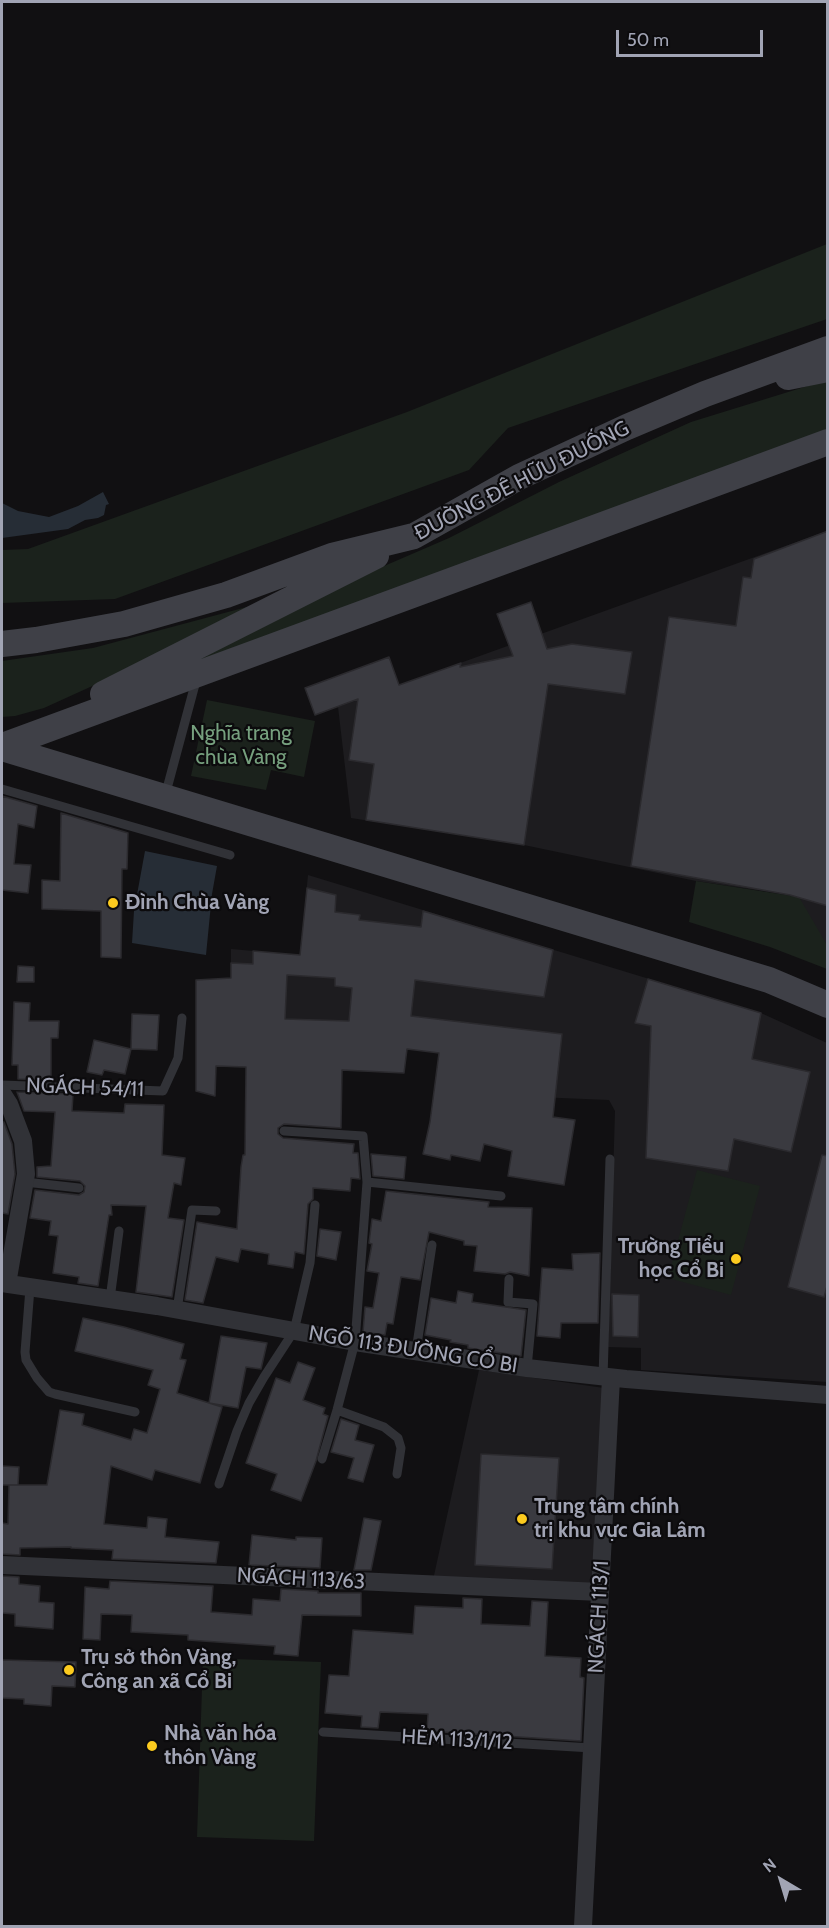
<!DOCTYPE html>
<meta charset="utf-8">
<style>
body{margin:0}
#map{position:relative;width:829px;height:1928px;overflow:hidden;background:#111012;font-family:Cabin,sans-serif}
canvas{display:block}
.frame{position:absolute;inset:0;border:3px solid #a1a4b4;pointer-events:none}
.north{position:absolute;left:751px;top:1850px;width:60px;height:60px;-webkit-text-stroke:4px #0c0b0d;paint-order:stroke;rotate:322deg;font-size:16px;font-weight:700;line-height:24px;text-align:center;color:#a1a4b4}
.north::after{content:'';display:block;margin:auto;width:21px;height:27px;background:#a1a4b4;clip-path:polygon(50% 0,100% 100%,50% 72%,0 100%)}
.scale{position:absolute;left:616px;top:30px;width:147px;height:27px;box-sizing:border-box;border:3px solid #a1a4b4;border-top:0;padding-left:8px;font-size:18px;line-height:21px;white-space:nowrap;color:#a1a4b4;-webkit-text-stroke:4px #0c0b0d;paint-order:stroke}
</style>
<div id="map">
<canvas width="829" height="1928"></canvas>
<div class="frame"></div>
<div class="north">N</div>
<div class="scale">50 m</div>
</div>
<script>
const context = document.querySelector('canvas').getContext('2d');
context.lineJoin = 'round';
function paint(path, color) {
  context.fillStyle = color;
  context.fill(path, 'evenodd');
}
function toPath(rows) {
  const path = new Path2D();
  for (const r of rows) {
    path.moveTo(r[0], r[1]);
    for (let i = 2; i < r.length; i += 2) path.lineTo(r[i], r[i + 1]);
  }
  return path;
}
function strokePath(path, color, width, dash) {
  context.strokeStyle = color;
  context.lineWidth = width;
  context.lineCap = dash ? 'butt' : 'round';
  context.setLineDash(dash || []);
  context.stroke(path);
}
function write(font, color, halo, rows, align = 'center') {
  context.font = font + ' Cabin,sans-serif';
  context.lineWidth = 4.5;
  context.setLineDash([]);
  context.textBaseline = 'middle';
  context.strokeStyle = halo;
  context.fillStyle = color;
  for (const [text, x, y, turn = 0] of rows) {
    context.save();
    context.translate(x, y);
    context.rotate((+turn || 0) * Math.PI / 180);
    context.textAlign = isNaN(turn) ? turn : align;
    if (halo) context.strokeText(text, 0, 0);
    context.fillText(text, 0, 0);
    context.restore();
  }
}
paint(toPath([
 [827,531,827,945,790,895,696,881,524,845,351,818,338,707],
 [308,875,761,1013,827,1043,827,1382,641,1370,641,1348,608,1347,615,1111,609,1100,537,1097,539,1065,407,1049,404,1073,196,1066,196,980,231,978,231,949,300,955],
 [479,1370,604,1388,595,1588,433,1580]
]), '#1d1c1f');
paint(toPath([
 [827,244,827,319,508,428,469,470,115,599,2,603,2,550,28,549,407,412],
 [827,380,827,431,236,648,136,681,361,576,449,538,559,482,691,422],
 [273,600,156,657,44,708,15,716,2,717,2,661,93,648],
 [207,700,315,721,304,777,271,770,266,790,191,776],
 [696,881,799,897,827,945,827,969,770,947,689,922],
 [697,1170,760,1186,731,1295,668,1278],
 [203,1658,321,1662,314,1841,197,1837]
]), '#1b221c');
paint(toPath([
 [103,492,109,504,106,505,104,515,98,518,85,520,68,529,2,538,2,503,18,511,49,517,78,506],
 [145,851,217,866,212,894,206,955,132,943,134,911]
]), '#262d36');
const building = toPath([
 [828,531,828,906,790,895,631,866,669,617,736,626,743,577,751,578,754,559,828,531],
 [531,602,547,649,572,644,632,652,625,694,548,684,524,845,366,820,374,764,349,760,358,699,315,715,305,688,389,657,399,685,461,663,460,667,513,656,497,614,531,602],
 [2,796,37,806,34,828,18,824,14,864,31,865,28,893,2,890,2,796],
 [61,813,128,833,127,869,122,869,121,958,101,957,101,911,42,909,42,880,60,881,61,813],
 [307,888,336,895,335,912,360,915,359,920,421,927,423,911,553,950,544,997,415,980,411,1016,562,1034,553,1117,575,1120,564,1185,508,1176,512,1151,484,1144,480,1161,451,1155,450,1160,423,1154,430,1122,439,1053,407,1049,404,1073,342,1070,341,1128,284,1124,278,1128,278,1134,283,1138,354,1144,353,1153,358,1153,360,1179,351,1178,350,1191,313,1188,313,1199,308,1204,304,1254,295,1252,293,1268,268,1264,269,1254,241,1249,238,1262,216,1257,203,1303,185,1300,197,1222,237,1229,241,1167,243,1155,245,1155,246,1067,216,1066,215,1096,196,1091,196,980,231,978,231,963,253,964,253,951,300,955,307,888],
 [287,975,335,978,335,986,352,988,349,1021,285,1019,287,975],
 [18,966,34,967,34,982,17,982,18,966],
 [648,979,761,1013,752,1059,810,1072,791,1152,734,1139,728,1171,646,1158,651,1026,635,1023,648,979],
 [14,1002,30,1003,29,1021,59,1021,58,1038,51,1038,51,1080,18,1079,18,1065,12,1065,14,1002],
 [132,1014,159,1015,157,1050,131,1049,132,1014],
 [94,1040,131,1049,125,1074,104,1070,102,1075,87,1072,94,1040],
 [17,1092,73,1094,72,1111,124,1113,125,1104,164,1105,162,1155,185,1158,181,1185,174,1183,168,1218,184,1220,172,1297,136,1292,146,1206,111,1205,112,1215,109,1215,98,1286,78,1283,79,1277,53,1273,58,1236,49,1235,51,1221,30,1218,35,1190,79,1195,84,1192,85,1186,80,1181,37,1177,37,1167,51,1166,55,1112,24,1111,17,1092],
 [2,1122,4,1122,12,1144,15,1174,8,1214,2,1213,2,1122],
 [371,1154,406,1157,404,1179,373,1176,371,1154],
 [822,1155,828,1156,828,1283,824,1297,788,1287,822,1155],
 [386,1191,489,1202,488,1207,532,1208,529,1276,510,1272,505,1274,474,1271,477,1246,464,1245,464,1241,429,1232,420,1280,401,1277,393,1324,387,1323,385,1335,363,1332,365,1307,373,1308,379,1273,367,1271,372,1244,369,1243,372,1219,381,1221,386,1191],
 [320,1229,341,1232,336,1260,317,1256,320,1229],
 [600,1253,598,1323,561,1323,560,1338,537,1336,542,1268,573,1270,572,1254,600,1253],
 [458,1291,473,1294,472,1302,526,1310,521,1356,468,1348,468,1345,450,1342,451,1340,425,1335,431,1298,456,1303,458,1291],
 [612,1294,639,1295,638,1337,613,1336,612,1294],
 [83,1318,124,1327,184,1344,180,1359,186,1360,177,1393,222,1407,200,1483,155,1470,152,1480,111,1466,104,1524,147,1528,148,1517,167,1519,165,1537,219,1542,216,1563,112,1559,113,1550,71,1548,71,1547,20,1548,20,1555,2,1554,2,1523,8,1524,9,1485,47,1485,60,1410,84,1414,82,1425,131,1440,134,1429,147,1433,160,1389,148,1385,153,1370,75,1351,83,1318],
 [221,1336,267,1343,261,1369,246,1367,238,1408,209,1403,221,1336],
 [298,1362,315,1368,303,1400,325,1408,323,1414,328,1416,316,1461,301,1501,271,1490,277,1474,246,1463,276,1378,290,1383,298,1362],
 [341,1419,359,1425,355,1440,374,1445,363,1482,348,1478,354,1458,331,1452,341,1419],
 [481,1454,559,1458,552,1569,475,1565,481,1454],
 [2,1466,19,1467,18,1485,2,1485,2,1466],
 [364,1518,381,1521,371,1570,354,1570,364,1518],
 [252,1535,296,1540,296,1537,322,1538,320,1568,249,1565,252,1535],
 [2,1576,19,1577,19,1584,40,1586,39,1602,54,1603,53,1629,15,1626,15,1614,2,1613,2,1576],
 [110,1581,213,1586,211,1612,252,1615,253,1599,280,1601,281,1589,318,1591,318,1593,361,1593,361,1616,302,1615,298,1656,274,1654,275,1646,188,1640,188,1635,131,1632,132,1615,101,1614,100,1640,83,1639,85,1587,109,1589,110,1581],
 [463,1598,482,1599,481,1624,530,1626,532,1601,548,1602,545,1656,581,1658,580,1677,584,1678,581,1741,427,1731,428,1714,380,1712,378,1728,361,1727,362,1716,325,1713,329,1675,349,1676,353,1630,413,1634,415,1606,463,1608,463,1598],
 [2,1660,76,1662,75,1687,52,1686,51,1706,24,1704,24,1699,2,1698,2,1660]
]);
paint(building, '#3a3a40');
strokePath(building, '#2b2a2e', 1.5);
strokePath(toPath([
 [2,789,230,855],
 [165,796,197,677],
 [2,1085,163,1091,178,1058,182,1018],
 [284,1131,363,1136,367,1182],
 [25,1182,79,1188],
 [509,1279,508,1302,533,1304,527,1368],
 [30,1288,25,1352,26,1360,37,1378,49,1392,55,1394,135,1412],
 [110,1299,119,1231],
 [177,1310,192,1210,216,1211],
 [416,1351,432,1245],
 [603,1377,610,1159],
 [337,1410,384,1427,398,1438,401,1448,397,1474],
 [322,1459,337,1410,355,1342,367,1182,501,1196],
 [219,1484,237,1431,249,1403,264,1377,294,1331,310,1263,315,1205],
 [323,1732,592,1748]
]), '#313237', 9);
strokePath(toPath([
 [2,1093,9,1104,23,1141,26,1174,7,1284],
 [2,1283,157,1306,355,1342,527,1368,626,1379,828,1395],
 [2,1565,600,1592],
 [583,1926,611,1378]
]), '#313237', 18);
strokePath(toPath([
 [788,377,828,369],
 [2,644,36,640,124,624,226,595,332,556,414,536,519,477,627,427,705,394,828,349],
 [103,694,376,556],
 [2,746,828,442],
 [2,748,769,980,828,1005]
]), '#3f4047', 26);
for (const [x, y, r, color] of [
 [113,903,6,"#fccb1f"],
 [736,1259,6,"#fccb1f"],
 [522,1519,6,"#fccb1f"],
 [69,1670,6,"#fccb1f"],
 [152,1746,6,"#fccb1f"]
]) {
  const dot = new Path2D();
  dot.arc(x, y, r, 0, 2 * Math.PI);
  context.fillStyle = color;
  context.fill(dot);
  strokePath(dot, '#0c0b0d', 2);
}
write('21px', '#a1a4b4', '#0c0b0d', [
 ["ĐƯỜNG ĐÊ HỮU ĐUỐNG",522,481,-27],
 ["NGÁCH 54/11",85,1088,2],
 ["NGÕ 113 ĐƯỜNG CỔ BI",413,1350,9],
 ["NGÁCH 113/63",301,1579,3],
 ["NGÁCH 113/1",599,1617,-87],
 ["HẺM 113/1/12",457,1740,3]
]);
write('21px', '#76a07e', '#0c0b0d', [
 ["Nghĩa trang",241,734],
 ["chùa Vàng",241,758]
]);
write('bold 21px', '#a1a4b4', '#0c0b0d', [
 ["Đình Chùa Vàng",125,903],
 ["Trường Tiểu",724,1247,"right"],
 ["học Cổ Bi",724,1271,"right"],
 ["Trung tâm chính",534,1507],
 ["trị khu vực Gia Lâm",534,1531],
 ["Trụ sở thôn Vàng,",81,1658],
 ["Công an xã Cổ Bi",81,1682],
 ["Nhà văn hóa",164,1734],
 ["thôn Vàng",164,1758]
], 'left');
</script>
